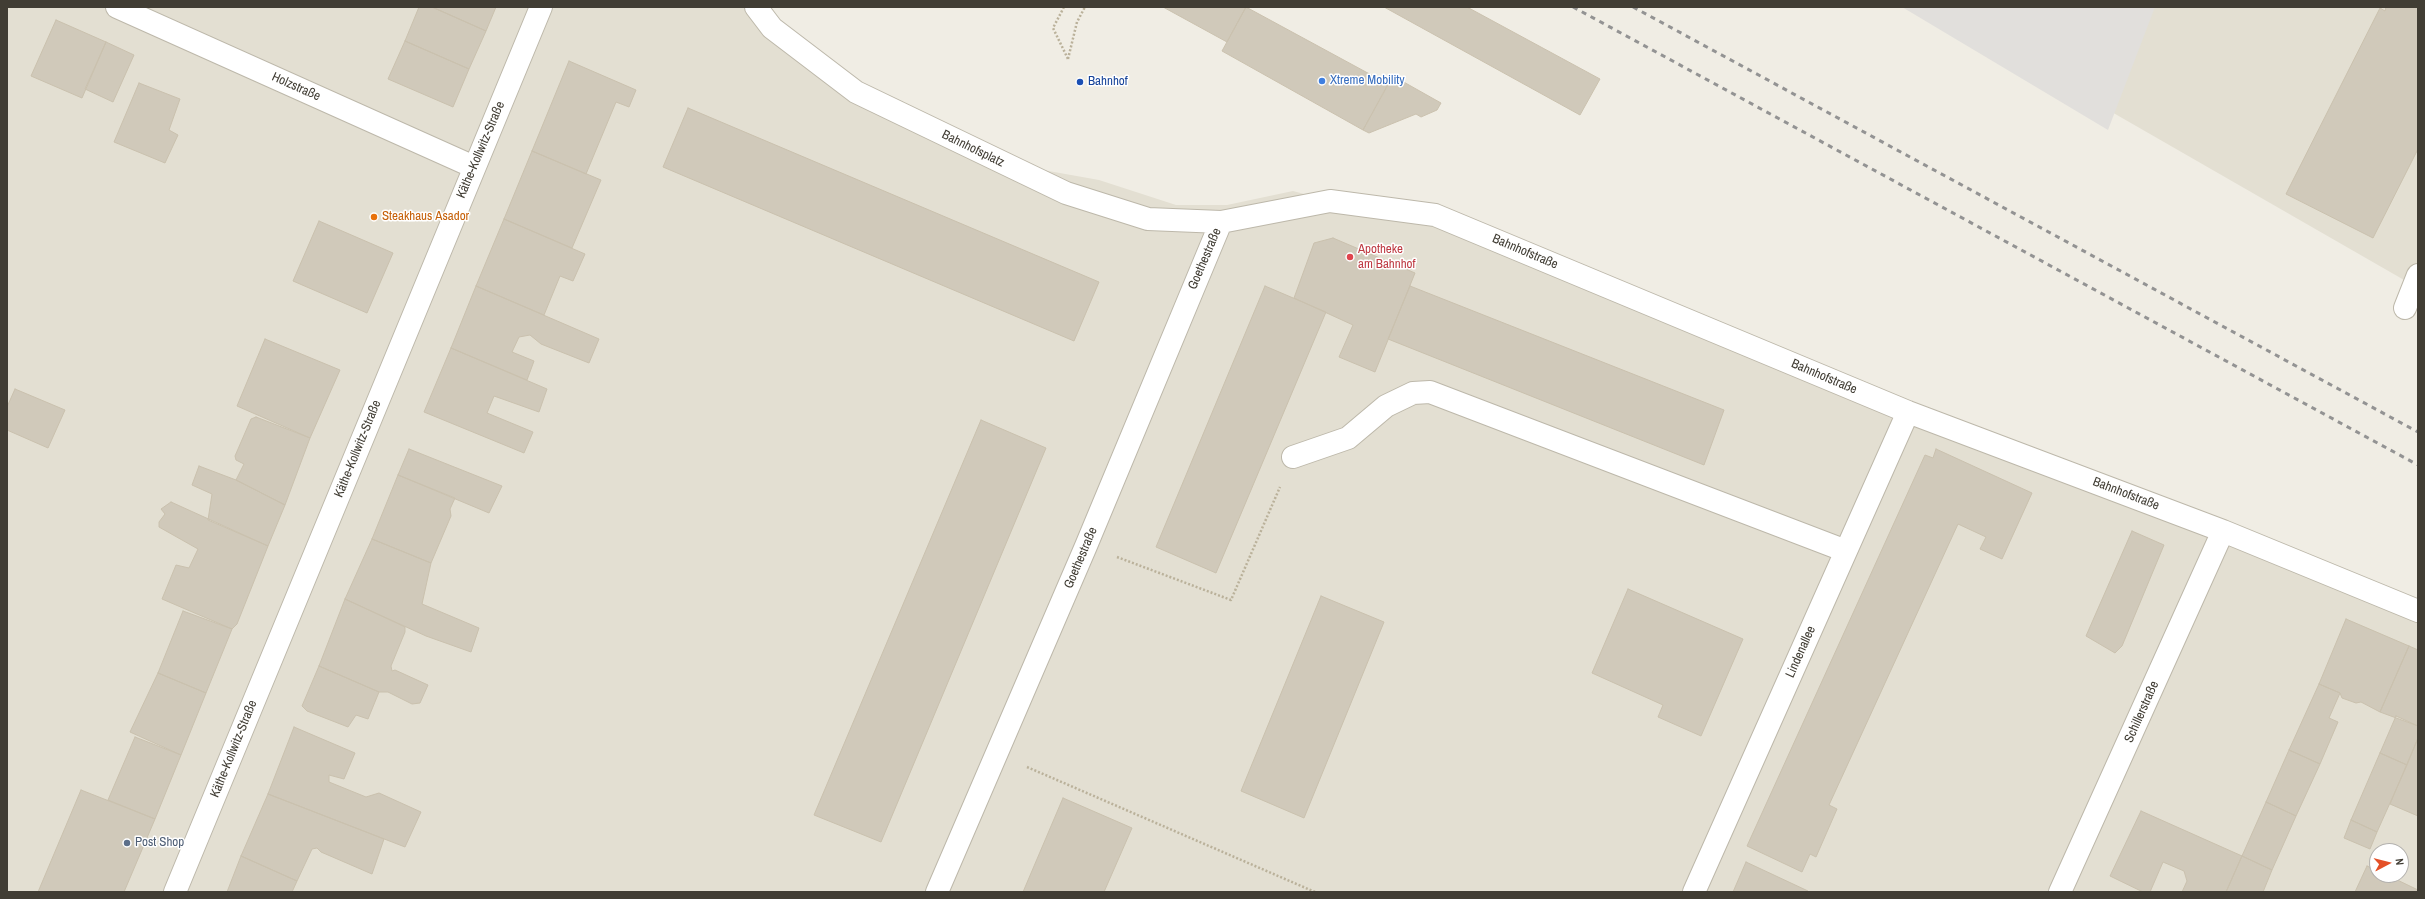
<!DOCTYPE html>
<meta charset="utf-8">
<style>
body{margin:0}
#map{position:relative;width:2425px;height:899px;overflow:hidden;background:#f0ede4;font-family:"Archivo Narrow",sans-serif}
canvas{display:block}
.frame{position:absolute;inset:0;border:8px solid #413d34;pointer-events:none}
.north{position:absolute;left:2369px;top:843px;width:40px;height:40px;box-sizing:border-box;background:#fff;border:1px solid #b3b1ae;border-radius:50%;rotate:83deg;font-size:11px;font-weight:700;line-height:16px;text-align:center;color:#413d34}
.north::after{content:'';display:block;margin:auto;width:14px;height:18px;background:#e45027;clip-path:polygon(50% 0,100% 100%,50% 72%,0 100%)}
</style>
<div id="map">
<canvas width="2425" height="899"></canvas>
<div class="frame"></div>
<div class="north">N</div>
</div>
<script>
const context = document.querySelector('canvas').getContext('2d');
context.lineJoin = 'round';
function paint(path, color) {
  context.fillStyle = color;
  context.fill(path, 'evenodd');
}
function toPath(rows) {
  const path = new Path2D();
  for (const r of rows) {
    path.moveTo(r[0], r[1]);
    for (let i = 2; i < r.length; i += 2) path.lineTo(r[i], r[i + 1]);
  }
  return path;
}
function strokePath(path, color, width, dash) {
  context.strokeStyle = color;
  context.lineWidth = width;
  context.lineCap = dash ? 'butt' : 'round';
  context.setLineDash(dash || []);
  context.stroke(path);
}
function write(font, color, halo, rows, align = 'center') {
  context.font = font + ' "Archivo Narrow",sans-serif';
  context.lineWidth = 3;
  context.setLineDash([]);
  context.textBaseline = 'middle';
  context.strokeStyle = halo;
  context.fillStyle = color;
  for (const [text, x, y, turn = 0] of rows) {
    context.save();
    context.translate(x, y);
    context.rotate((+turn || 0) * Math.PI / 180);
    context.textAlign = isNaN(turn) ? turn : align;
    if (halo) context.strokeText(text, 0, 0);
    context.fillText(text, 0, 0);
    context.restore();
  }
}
paint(toPath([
 [7,7,756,7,772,28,987,160,1099,180,1176,205,1227,205,1293,191,1330,201,1435,215,2418,617,2418,892,7,892],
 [2377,851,2401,851,2401,875,2377,875],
 [1929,7,2418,7,2418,288]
]), '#e3dfd2');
paint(toPath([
 [1902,7,2155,7,2108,130]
]), '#e1dfdc');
const building = toPath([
 [419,7,432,7,486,31,469,69,405,41,419,7],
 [432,7,496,7,486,31,432,7],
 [1163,7,1246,7,1227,42,1163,7],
 [1246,7,1388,84,1363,130,1222,51,1246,7],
 [1384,7,1467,7,1600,79,1580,115,1384,7],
 [2386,7,2418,7,2418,149,2373,238,2286,194,2380,8,2385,11,2386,7],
 [56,20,106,42,82,98,31,76,56,20],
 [405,41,469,69,453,107,388,79,405,41],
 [106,42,134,55,113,102,85,89,106,42],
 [569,61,636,90,629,107,616,102,586,174,532,151,569,61],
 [1393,76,1441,103,1437,110,1421,117,1416,114,1369,133,1363,130,1393,76],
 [139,83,180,99,169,130,178,135,165,163,114,142,139,83],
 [688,108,1099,282,1074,341,663,167,688,108],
 [532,151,601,180,572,248,504,219,532,151],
 [504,219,585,254,573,281,560,276,544,315,476,286,504,219],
 [319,221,393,253,367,313,293,281,319,221],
 [1333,238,1415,273,1375,372,1339,357,1353,325,1294,298,1314,243,1333,238],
 [476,286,599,339,589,363,541,344,530,335,519,337,512,352,534,361,527,380,451,348,476,286],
 [1265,286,1326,312,1216,573,1156,547,1265,286],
 [1410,286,1724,410,1704,465,1388,339,1410,286],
 [265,339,340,370,310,438,237,406,265,339],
 [451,348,547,389,539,412,494,396,487,413,533,432,524,453,424,412,451,348],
 [15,389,65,410,48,448,7,430,7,407,15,389],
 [256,417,310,438,285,505,236,480,244,464,236,460,235,456,251,419,256,417],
 [981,420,1046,448,881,842,814,815,981,420],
 [409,449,502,486,489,513,398,475,409,449],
 [1936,449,2032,493,2002,559,1980,549,1986,537,1958,524,1829,805,1837,809,1816,857,1810,854,1802,872,1747,846,1925,455,1933,458,1936,449],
 [199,466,236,480,285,505,268,546,208,520,212,494,192,485,199,466],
 [398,475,455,498,450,509,451,516,431,563,372,539,398,475],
 [171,502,268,546,237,624,232,629,162,599,176,565,189,568,198,549,159,527,159,522,165,514,161,509,171,502],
 [2132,531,2164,545,2122,646,2115,653,2086,636,2132,531],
 [372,539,431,563,422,604,479,628,471,652,426,636,345,599,372,539],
 [1628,589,1743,639,1701,736,1658,717,1663,705,1592,673,1628,589],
 [1321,596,1384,622,1304,818,1241,791,1321,596],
 [345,599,405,627,405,632,391,666,392,671,395,670,428,685,420,703,412,704,388,692,379,692,319,666,345,599],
 [183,611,232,629,206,693,158,673,183,611],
 [2346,619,2409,646,2380,712,2361,702,2356,703,2342,698,2340,693,2319,684,2346,619],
 [2409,646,2418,650,2418,726,2380,712,2409,646],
 [319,666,379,692,368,719,356,715,348,727,307,711,302,706,319,666],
 [158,673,206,693,181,755,130,732,158,673],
 [2319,684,2340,693,2329,718,2338,722,2320,764,2289,750,2319,684],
 [2396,716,2418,726,2418,738,2407,765,2380,753,2396,716],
 [294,727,355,753,344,779,329,775,329,782,366,797,379,793,421,812,405,847,268,794,294,727],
 [135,737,181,755,155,819,108,800,135,737],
 [2418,738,2418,816,2390,804,2418,738],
 [2289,750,2320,764,2296,816,2266,802,2289,750],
 [2380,753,2407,765,2377,832,2351,820,2380,753],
 [81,790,155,819,124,892,38,892,81,790],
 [268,794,384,839,372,874,321,852,317,848,312,849,297,881,241,856,268,794],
 [1063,798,1132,828,1104,892,1023,892,1063,798],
 [2266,802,2296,816,2272,870,2242,856,2266,802],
 [2141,811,2242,856,2226,892,2182,892,2187,881,2184,871,2163,862,2150,892,2143,892,2110,876,2141,811],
 [2351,820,2377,832,2370,849,2344,838,2351,820],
 [241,856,297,881,292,892,227,892,241,856],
 [2242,856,2272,870,2263,892,2226,892,2242,856],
 [1746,862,1808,891,1808,892,1733,892,1746,862],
 [2367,866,2377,870,2377,875,2387,875,2418,890,2418,892,2355,892,2367,866]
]);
paint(building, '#d0c9ba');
strokePath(building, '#cac1ae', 1);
const minor = toPath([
 [117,7,474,167],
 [756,7,772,28,856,92,1066,193,1148,219,1221,222,1330,201,1435,215,1908,412,2223,531,2418,611],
 [2405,308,2418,275],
 [1293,457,1348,438,1386,406,1413,393,1430,392,1846,551],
 [175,892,541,7],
 [937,892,1086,546,1221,222],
 [1694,892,1908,412],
 [2060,892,2223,531]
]);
strokePath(minor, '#bdb8aa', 24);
strokePath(toPath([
 [1064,7,1053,28,1068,59],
 [1068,59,1077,22,1085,7],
 [1117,557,1231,600,1280,487],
 [1027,767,1315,892]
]), '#bab19a', 2.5, [2, 2]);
strokePath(minor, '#fff', 22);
strokePath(toPath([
 [1573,7,2418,465],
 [1633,7,2418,432]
]), '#939393', 3, [5, 5]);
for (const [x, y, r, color] of [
 [1322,81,4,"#3f7fe0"],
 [1080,82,4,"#1a4fb4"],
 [374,217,4,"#e8710a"],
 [1350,257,4,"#e0444e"],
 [127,843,4,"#5c6f8a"]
]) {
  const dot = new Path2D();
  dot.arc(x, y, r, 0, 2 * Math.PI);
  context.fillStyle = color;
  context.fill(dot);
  strokePath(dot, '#fff', 1.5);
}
write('13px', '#366cbe', '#fff', [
 ["Xtreme Mobility",1330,81]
], 'left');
write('13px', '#164399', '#fff', [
 ["Bahnhof",1088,82]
], 'left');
write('13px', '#413d34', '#fff', [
 ["Holzstraße",296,87,24],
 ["Bahnhofsplatz",973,149,26],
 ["Käthe-Kollwitz-Straße",481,150,-67],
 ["Bahnhofstraße",1525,252,23],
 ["Goethestraße",1205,259,-67],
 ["Bahnhofstraße",1824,377,23],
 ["Käthe-Kollwitz-Straße",358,449,-68],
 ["Bahnhofstraße",2126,494,21],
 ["Goethestraße",1081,558,-67],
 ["Lindenallee",1801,652,-66],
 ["Schillerstraße",2142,712,-66],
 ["Käthe-Kollwitz-Straße",234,749,-68]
]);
write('13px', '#c56008', '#fff', [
 ["Steakhaus Asador",382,217]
], 'left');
write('13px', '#be3a42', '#fff', [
 ["Apotheke",1358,250],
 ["am Bahnhof",1358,265]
], 'left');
write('13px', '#4e5e75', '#fff', [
 ["Post Shop",135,843]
], 'left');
</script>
